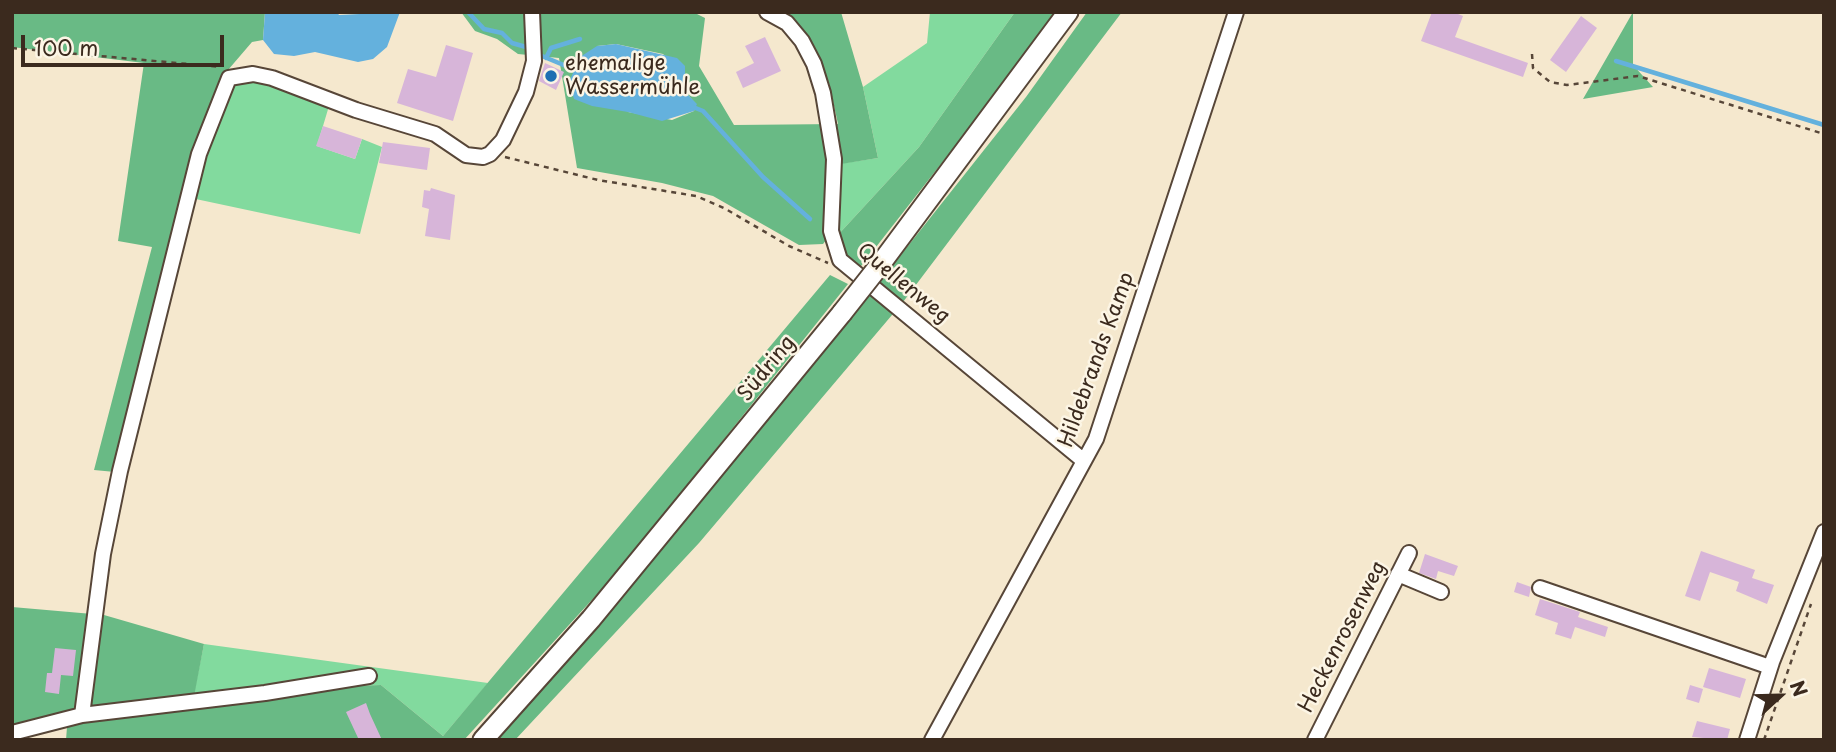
<!DOCTYPE html>
<meta charset="utf-8">
<style>
body{margin:0}
#map{position:relative;width:1836px;height:752px;overflow:hidden;background:#f5e8ce;font-family:"Playpen Sans",sans-serif}
canvas{display:block}
.frame{position:absolute;inset:0;border:14px solid #3b2a1e;pointer-events:none}
.north{position:absolute;left:1745px;top:661px;width:70px;height:70px;-webkit-text-stroke:5px #fcf5e5;paint-order:stroke;rotate:68deg;font-size:19px;font-weight:700;line-height:28px;text-align:center;color:#3b2a1e}
.north::after{content:'';display:block;margin:auto;width:24px;height:32px;background:#3b2a1e;clip-path:polygon(50% 0,100% 100%,50% 72%,0 100%)}
.scale{position:absolute;left:21px;top:35px;width:203px;height:32px;box-sizing:border-box;border:4px solid #3b2a1e;border-top:0;padding-left:9px;font-size:21px;line-height:24px;white-space:nowrap;color:#3b2a1e;-webkit-text-stroke:5px #fcf5e5;paint-order:stroke}
</style>
<div id="map">
<canvas width="1836" height="752"></canvas>
<div class="frame"></div>
<div class="north">N</div>
<div class="scale">100 m</div>
</div>
<script>
const context = document.querySelector('canvas').getContext('2d');
context.lineJoin = 'round';
function paint(path, color) {
  context.fillStyle = color;
  context.fill(path, 'evenodd');
}
function toPath(rows) {
  const path = new Path2D();
  for (const r of rows) {
    path.moveTo(r[0], r[1]);
    for (let i = 2; i < r.length; i += 2) path.lineTo(r[i], r[i + 1]);
  }
  return path;
}
function strokePath(path, color, width, dash) {
  context.strokeStyle = color;
  context.lineWidth = width;
  context.lineCap = dash ? 'butt' : 'round';
  context.setLineDash(dash || []);
  context.stroke(path);
}
function write(font, color, halo, rows, align = 'center') {
  context.font = font + ' "Playpen Sans",sans-serif';
  context.lineWidth = 5;
  context.setLineDash([]);
  context.textBaseline = 'middle';
  context.strokeStyle = halo;
  context.fillStyle = color;
  for (const [text, x, y, turn = 0] of rows) {
    context.save();
    context.translate(x, y);
    context.rotate((+turn || 0) * Math.PI / 180);
    context.textAlign = isNaN(turn) ? turn : align;
    if (halo) context.strokeText(text, 0, 0);
    context.fillText(text, 0, 0);
    context.restore();
  }
}
paint(toPath([
 [930,12,1015,12,919,147,837,236,838,164,878,158,863,87,927,43],
 [233,73,256,78,329,106,317,146,355,159,362,139,382,147,360,234,191,198],
 [204,644,488,683,443,736,381,685,348,686,191,707]
]), '#82da9e');
paint(toPath([
 [31,12,265,12,263,40,252,42,222,77,115,472,94,470,152,247,118,241,144,63,12,47,12,14],
 [461,12,693,12,705,18,699,66,734,125,838,124,829,83,810,42,784,12,841,12,863,87,878,158,829,166,827,239,823,244,799,245,713,196,662,183,577,168,559,58,518,54,497,39,475,31],
 [616,44,663,54,686,76,688,95,696,104,694,111,672,120,628,112,597,46],
 [1015,12,1056,12,1038,40,858,270,843,254,837,236,919,147],
 [1087,12,1122,12,903,302,699,543,515,740,490,740,630,586,877,285,1026,97],
 [1633,12,1633,65,1653,87,1583,99],
 [830,275,848,284,621,568,464,740,66,740,67,727,61,716,12,728,12,607,104,615,204,644,192,707,348,686,381,685,443,736]
]), '#69ba85');
paint(toPath([
 [265,12,337,12,339,15,400,12,387,47,373,59,358,62,315,52,294,56,274,54,263,40],
 [616,44,677,58,685,66,685,85,688,95,697,104,694,111,662,121,628,112,592,106,574,99,569,82,580,57,597,46]
]), '#64b1dd');
strokePath(toPath([
 [468,12,484,29,502,33,512,43,526,47],
 [542,56,566,66],
 [546,58,551,48,580,39],
 [1616,61,1824,125],
 [693,107,703,111,763,177,810,219]
]), '#64b1dd', 4.5);
paint(toPath([
 [1432,12,1453,12,1463,16,1455,37,1528,63,1523,77,1421,41],
 [1581,16,1597,28,1566,72,1550,60],
 [765,37,781,71,743,88,736,72,754,63,745,46],
 [446,45,473,53,453,121,397,103,408,69,436,77],
 [545,63,564,72,556,90,539,81],
 [323,126,362,139,355,159,316,146],
 [383,142,430,148,427,170,379,163],
 [431,188,455,195,450,240,425,236,429,209,422,207,424,190,430,191],
 [1701,551,1755,570,1752,578,1774,585,1767,604,1736,591,1739,582,1710,572,1700,601,1685,596],
 [1425,554,1458,566,1454,576,1438,571,1436,579,1419,573],
 [1517,582,1531,587,1529,597,1514,592],
 [1540,599,1580,612,1578,617,1608,627,1605,637,1575,627,1571,639,1555,634,1558,623,1535,615],
 [55,648,76,650,73,676,61,675,59,694,45,692,47,673,52,673],
 [1709,668,1746,679,1740,698,1703,687],
 [1690,685,1703,689,1699,703,1686,699],
 [366,703,370,714,382,740,359,740,346,712],
 [1697,721,1730,729,1727,740,1692,737]
]), '#d7b5d9');
const minor = toPath([
 [767,12,787,23,802,41,814,64,823,93,834,159,831,231,840,260,1084,461],
 [1398,574,1441,592],
 [1540,588,1770,667],
 [82,715,103,554,120,471,199,154,229,78,253,74,272,78,356,110,435,134,466,155,483,157,490,154,503,140,526,92,534,61,532,12],
 [12,733,82,715,265,693,369,676],
 [932,740,1096,439,1236,12],
 [1315,740,1409,553],
 [1747,740,1772,662,1824,532]
]);
const major = toPath([
 [879,266,1068,12],
 [483,740,591,619,842,313]
]);
strokePath(minor, '#574638', 18);
strokePath(major, '#574638', 23);
strokePath(toPath([
 [12,48,221,67],
 [1532,54,1533,68,1550,82,1567,85,1638,76,1824,134],
 [505,157,598,180,696,196,724,208,789,246,828,263],
 [1764,740,1811,604]
]), '#574638', 2.5, [5, 5]);
strokePath(minor, '#fff', 14);
strokePath(major, '#fff', 19);
const majorBridge = toPath([
 [842,313,879,266]
]);
strokePath(majorBridge, '#574638', 23, []);
strokePath(majorBridge, '#fff', 19);
for (const [x, y, r, color] of [
 [551,76,7,"#1f6fb2"]
]) {
  const dot = new Path2D();
  dot.arc(x, y, r, 0, 2 * Math.PI);
  context.fillStyle = color;
  context.fill(dot);
  strokePath(dot, '#fcf5e5', 2.5);
}
write('21px', '#3b2a1e', '#fcf5e5', [
 ["ehemalige",565,64],
 ["Wassermühle",565,88]
], 'left');
write('21px', '#3b2a1e', '#fcf5e5', [
 ["Quellenweg",903,284,39],
 ["Hildebrands Kamp",1097,360,-70],
 ["Südring",767,369,-51],
 ["Heckenrosenweg",1343,637,-63]
]);
</script>
